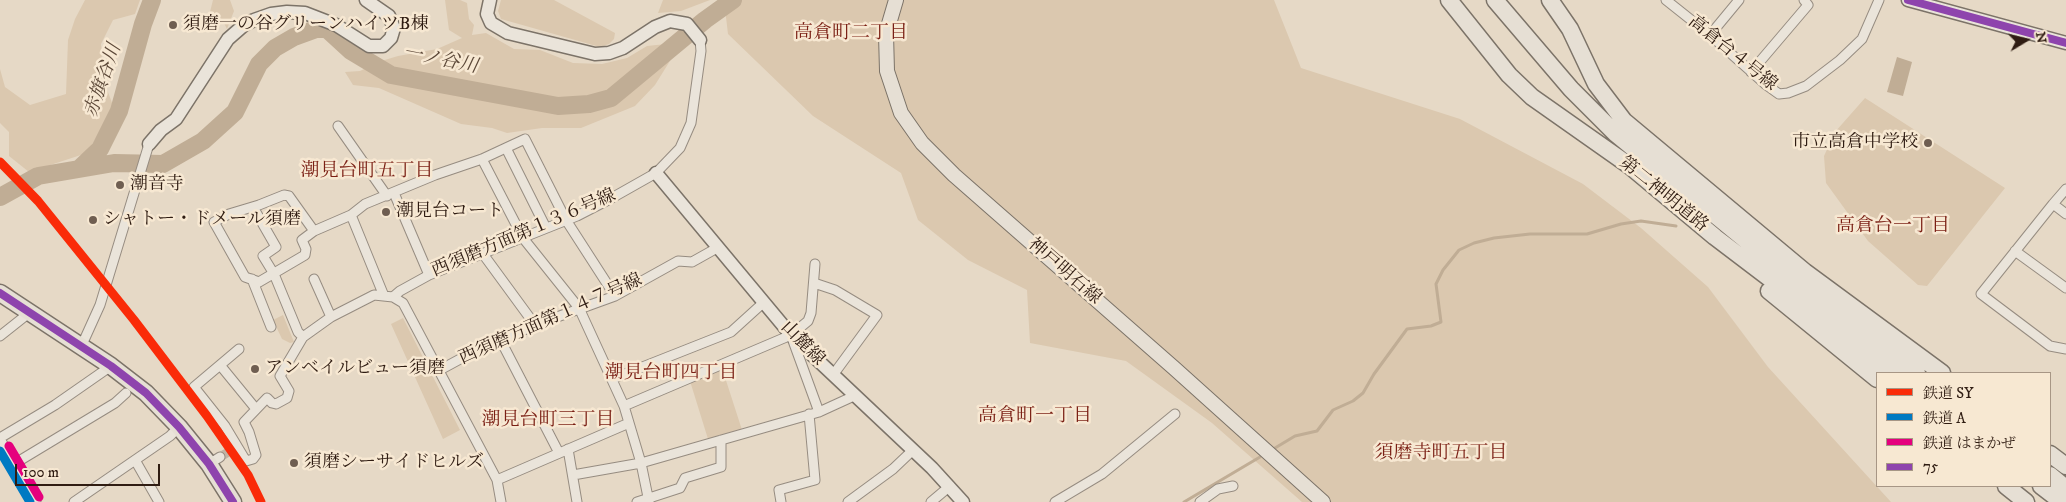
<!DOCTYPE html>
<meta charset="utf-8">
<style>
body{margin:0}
#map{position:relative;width:2066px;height:502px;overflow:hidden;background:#e6d9c6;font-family:"IM FELL DW Pica","Noto Serif JP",serif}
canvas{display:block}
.legend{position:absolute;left:1876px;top:372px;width:175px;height:115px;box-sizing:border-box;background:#f7e8d2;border:1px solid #a79685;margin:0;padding:6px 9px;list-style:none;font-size:15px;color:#2f1c12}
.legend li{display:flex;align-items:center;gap:10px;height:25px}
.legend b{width:25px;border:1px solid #a79685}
.north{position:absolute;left:2001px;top:15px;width:50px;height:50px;-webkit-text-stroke:4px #f7e8d2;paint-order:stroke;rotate:81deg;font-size:14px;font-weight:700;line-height:20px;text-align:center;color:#2f1c12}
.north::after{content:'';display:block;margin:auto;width:18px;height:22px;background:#2f1c12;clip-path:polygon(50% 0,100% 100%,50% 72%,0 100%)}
.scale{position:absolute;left:15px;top:464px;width:145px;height:22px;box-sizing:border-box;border:2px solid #2f1c12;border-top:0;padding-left:6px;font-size:15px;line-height:18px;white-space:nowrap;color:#2f1c12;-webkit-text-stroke:4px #f7e8d2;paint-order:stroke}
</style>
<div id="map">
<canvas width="2066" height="502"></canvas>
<ul class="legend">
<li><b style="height:6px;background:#fa2b08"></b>鉄道 SY</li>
<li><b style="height:6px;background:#007ac2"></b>鉄道 A</li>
<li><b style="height:6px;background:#e5007d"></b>鉄道 はまかぜ</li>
<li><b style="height:6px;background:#8e44ad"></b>75</li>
</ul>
<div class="north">N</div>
<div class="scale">100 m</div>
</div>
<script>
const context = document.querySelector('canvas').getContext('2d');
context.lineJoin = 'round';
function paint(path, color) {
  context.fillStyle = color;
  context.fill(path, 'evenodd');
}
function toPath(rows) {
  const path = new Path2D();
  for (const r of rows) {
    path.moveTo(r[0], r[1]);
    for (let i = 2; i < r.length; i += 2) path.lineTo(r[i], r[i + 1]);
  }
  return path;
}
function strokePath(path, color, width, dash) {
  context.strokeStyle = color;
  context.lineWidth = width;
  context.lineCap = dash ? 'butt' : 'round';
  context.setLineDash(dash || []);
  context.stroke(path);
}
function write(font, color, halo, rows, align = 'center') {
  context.font = font + ' "IM FELL DW Pica","Noto Serif JP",serif';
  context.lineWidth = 5;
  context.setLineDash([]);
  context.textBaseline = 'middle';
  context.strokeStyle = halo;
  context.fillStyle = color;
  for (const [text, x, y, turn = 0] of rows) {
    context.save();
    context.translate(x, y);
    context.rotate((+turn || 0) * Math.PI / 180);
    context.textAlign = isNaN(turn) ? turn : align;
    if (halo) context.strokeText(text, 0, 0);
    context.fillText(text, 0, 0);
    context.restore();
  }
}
paint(toPath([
 [85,0,140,0,135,14,113,20,101,44,103,79,114,108,87,153,29,172,9,156,9,132,0,123,0,69,5,87,30,105,66,94,68,40,75,19],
 [213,0,230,0,234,11,227,29,222,19,209,16],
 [445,0,460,0,467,3,469,19,474,25,472,35,486,33,514,49,540,50,573,63,602,64,627,58,647,46,666,44,673,56,655,85,635,106,581,128,542,128,507,133,492,128,461,124,379,88,353,85,345,72,360,71,378,62,398,56,437,49,462,38,449,30],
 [501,0,554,0,615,33,614,39,609,44,600,47,501,19,498,11],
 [663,0,710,0,681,11,658,13],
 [724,0,1274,0,1301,68,1460,119,1583,184,1641,228,1708,287,1768,367,1891,502,1302,502,1212,423,1126,361,1030,343,1027,290,968,260,918,220,901,173,813,116,728,34],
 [1865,98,2005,188,1927,286,1918,285,1868,241,1826,183,1824,156,1835,132],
 [283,315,294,342,290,343,282,339,273,320],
 [403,318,460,430,443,439,391,324],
 [722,368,742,430,708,439,690,381]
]), '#dbc8af');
paint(toPath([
 [1897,57,1912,62,1903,96,1887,92]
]), '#c0ad95');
strokePath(toPath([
 [1275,448,1295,436,1317,431,1333,410,1353,401,1363,393,1374,374,1407,329,1431,326,1441,322,1436,284,1443,270,1459,250,1474,243,1494,238,1530,234,1587,234,1621,224,1641,221,1676,226],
 [1184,502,1260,457]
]), '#c0ad95', 3);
strokePath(toPath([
 [80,168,100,149,119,111,143,24,152,0],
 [0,197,38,176,114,163,163,164,203,141,235,112,259,64,275,48,294,37,316,29,327,29,351,51,391,75,558,106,589,104,611,98,705,20,733,0]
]), '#c0ad95', 18);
strokePath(toPath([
 [220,457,237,447]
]), '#c1b3a2', 9, [9, 4.5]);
const street = toPath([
 [1666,0,1710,35,1765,84,1779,94,1788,93,1806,86,1840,60,1862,39,1879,0],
 [1710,35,1739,0],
 [1751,72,1808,5,1804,0],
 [338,126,387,196],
 [506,148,546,228],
 [482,159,523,238,579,308,624,406,641,463,649,502],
 [394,193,429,275],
 [2053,204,2066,189],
 [253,207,276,247,263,256,274,274,298,332,303,337],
 [2066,214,2053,204,1981,294,2050,346,2066,349],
 [351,215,384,296],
 [314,231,289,196,284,195,259,205,229,214,214,222,245,277,259,282,305,255,306,249,302,240,314,231,351,215,365,204,435,175,482,159,525,139,566,220,615,296],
 [2015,251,2066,288],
 [483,254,535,325],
 [252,279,271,327],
 [314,279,331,317],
 [814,283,835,290,877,315,833,375],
 [393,297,400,291,429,275,577,216,610,199,656,173,680,148,691,123,701,51,700,40],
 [0,336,29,313],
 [792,338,819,412],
 [501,341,559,453],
 [81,347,100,305,149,144],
 [239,349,194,387,225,426,246,461,253,459,256,455,249,432,244,422,267,398,272,403,276,404,287,398,289,391,280,376,303,337,331,317,374,295,393,297,403,303,497,480,501,502],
 [220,365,256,409],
 [438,371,462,358,535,325,615,296,678,261,692,262,717,248],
 [612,379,731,332,763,303],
 [624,406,791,335,808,321,811,313,815,264],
 [0,438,55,405,111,366],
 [0,439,36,502],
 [568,449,577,502],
 [135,460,159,502],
 [14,464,115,403,126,393],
 [209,464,220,457],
 [573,475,641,463,819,412,854,396],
 [497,480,629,423],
 [74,502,170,436,179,427],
 [637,502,680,488,685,478,721,467,721,440],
 [781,502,779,490,815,480,809,414],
 [848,502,893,469,913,450],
 [931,502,950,486],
 [1055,502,1102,474,1175,414],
 [1200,502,1218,489,1233,486]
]);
const secondary = toPath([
 [490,0,487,14,491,23,508,33,595,54,609,53,623,48,655,27,670,21,687,24,700,40],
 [1908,0,2066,43],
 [149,144,161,130,176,119,228,39,244,25,254,20,271,14,287,12,305,13,336,25,369,46,383,46,391,38,394,28,389,16,366,0],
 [656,173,791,335,932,468,963,502]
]);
const primary = toPath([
 [896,0,886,34,887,71,901,113,922,143,954,175,1174,368,1323,502]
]);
const highway = toPath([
 [1449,0,1509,75,1532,97,1630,166,1715,237,1894,373],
 [1495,0,1571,89,1616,134,1837,315,1917,373],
 [1550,0,1570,29,1596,84,1624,121,1805,272,1942,373],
 [1769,291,1877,379],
 [0,293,111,366,146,393,179,427,209,464,233,502],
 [2050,454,2066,466],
 [2050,475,2066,488],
 [2006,486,2026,502],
 [2041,486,2062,502]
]);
strokePath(street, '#968c81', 11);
strokePath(secondary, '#7c7368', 15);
strokePath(primary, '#7c7368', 16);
strokePath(highway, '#7c7368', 19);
strokePath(street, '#eae4da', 9);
strokePath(secondary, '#eae4da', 12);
strokePath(primary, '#e6dfd4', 14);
strokePath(highway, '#e6dfd4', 16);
strokePath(toPath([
 [1908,0,2066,43],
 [0,293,111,366,146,393,179,427,209,464,233,502]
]), '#8e44ad', 8);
strokePath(toPath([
 [0,162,38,201,134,320,207,416,248,475,261,502]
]), '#fa2b08', 9);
strokePath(toPath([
 [0,451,30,502]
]), '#007ac2', 9);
strokePath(toPath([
 [9,446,39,497]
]), '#e5007d', 9);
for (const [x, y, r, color] of [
 [173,25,5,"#6f5e51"],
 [1928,143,5,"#6f5e51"],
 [120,185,5,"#6f5e51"],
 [386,212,5,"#6f5e51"],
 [93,220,5,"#6f5e51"],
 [255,369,5,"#6f5e51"],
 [294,463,5,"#6f5e51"]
]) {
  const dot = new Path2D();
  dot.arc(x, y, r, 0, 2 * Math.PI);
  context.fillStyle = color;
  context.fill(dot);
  strokePath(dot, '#f7e8d2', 2);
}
write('18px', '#2f1c12', '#f7e8d2', [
 ["須磨一の谷グリーンハイツB棟",183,25],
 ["市立高倉中学校",1918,143,"right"],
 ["潮音寺",130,185],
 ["潮見台コート",396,212],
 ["シャトー・ドメール須磨",103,220],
 ["アンベイルビュー須磨",265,369],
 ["須磨シーサイドヒルズ",304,463]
], 'left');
write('18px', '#2f1c12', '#f7e8d2', [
 ["高倉台４号線",1732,54,39],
 ["第二神明道路",1663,195,39],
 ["西須磨方面第１３６号線",524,234,-23],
 ["神戸明石線",1064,272,41],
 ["西須磨方面第１４７号線",551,320,-24],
 ["山麓線",802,344,46]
]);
write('19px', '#7a1f14', '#f7e8d2', [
 ["高倉町二丁目",851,34],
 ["潮見台町五丁目",367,172],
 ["高倉台一丁目",1893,227],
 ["潮見台町四丁目",671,374],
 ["高倉町一丁目",1035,417],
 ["潮見台町三丁目",548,421],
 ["須磨寺町五丁目",1441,454]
]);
write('italic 19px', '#5c4838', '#f7e8d2', [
 ["一ノ谷川",440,61,11],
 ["赤旗谷川",104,81,-71]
]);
</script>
